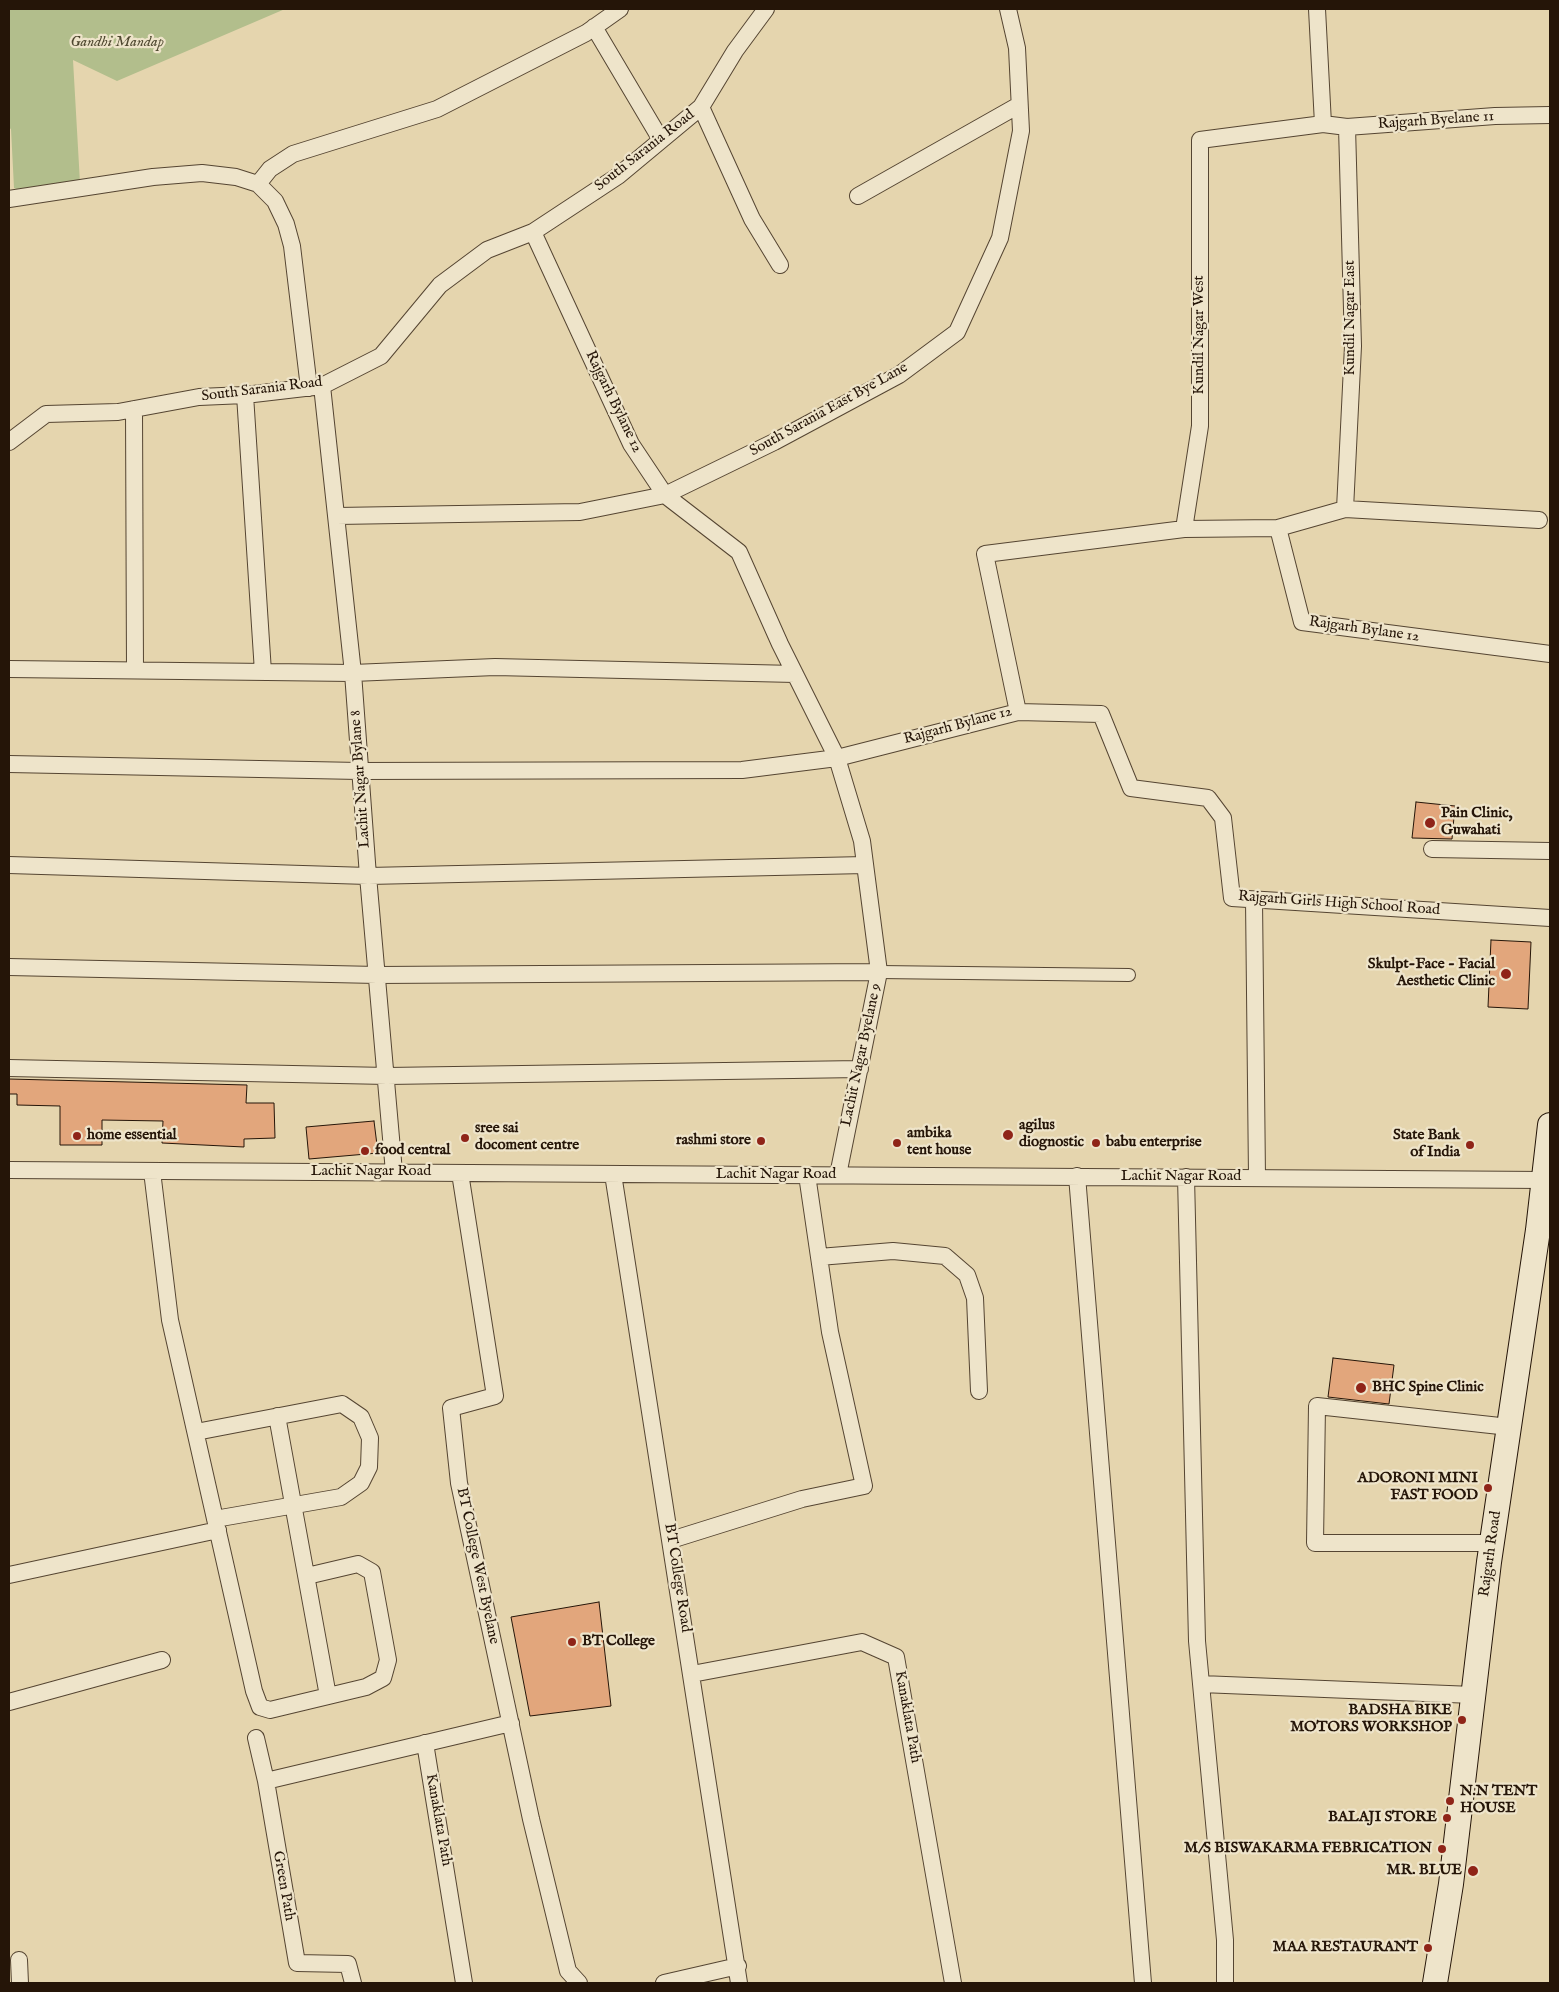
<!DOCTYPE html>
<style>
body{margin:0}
#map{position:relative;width:1559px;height:1992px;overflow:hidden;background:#e5d5ae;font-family:"IM FELL English",serif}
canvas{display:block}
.frame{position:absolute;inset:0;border:10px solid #251508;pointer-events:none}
</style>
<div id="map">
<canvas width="1559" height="1992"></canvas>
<div class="frame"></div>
</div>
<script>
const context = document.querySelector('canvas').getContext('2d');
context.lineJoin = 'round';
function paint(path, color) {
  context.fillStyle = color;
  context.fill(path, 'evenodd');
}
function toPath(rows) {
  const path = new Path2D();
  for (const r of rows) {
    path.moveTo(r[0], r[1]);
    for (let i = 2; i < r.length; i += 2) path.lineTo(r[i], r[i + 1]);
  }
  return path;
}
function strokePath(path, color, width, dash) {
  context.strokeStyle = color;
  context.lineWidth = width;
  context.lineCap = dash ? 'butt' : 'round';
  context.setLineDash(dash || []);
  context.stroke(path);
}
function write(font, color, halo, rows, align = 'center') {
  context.font = font + ' "IM FELL English",serif';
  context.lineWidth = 4.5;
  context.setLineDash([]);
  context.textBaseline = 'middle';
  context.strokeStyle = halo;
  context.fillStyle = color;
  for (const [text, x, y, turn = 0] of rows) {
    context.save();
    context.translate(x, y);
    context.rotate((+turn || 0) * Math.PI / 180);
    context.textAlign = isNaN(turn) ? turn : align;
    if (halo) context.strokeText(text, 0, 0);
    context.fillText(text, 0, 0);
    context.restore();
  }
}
paint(toPath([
 [9,9,285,9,117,81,73,60,80,183,19,190,14,188,11,129,9,128]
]), '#b2be8c');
const building = toPath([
 [1416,802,1455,806,1452,839,1412,838,1416,802],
 [1491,940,1531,942,1528,1009,1488,1007,1491,940],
 [9,1079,247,1085,246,1103,274,1103,275,1138,244,1139,244,1147,162,1143,163,1121,102,1120,102,1145,60,1145,60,1106,17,1105,17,1094,9,1094,9,1079],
 [374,1121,378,1153,309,1159,306,1127,374,1121],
 [1333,1358,1394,1365,1389,1404,1328,1397,1333,1358],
 [599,1602,611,1706,530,1716,511,1617,599,1602]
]);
paint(building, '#e2a67c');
strokePath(building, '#251508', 1);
const pedestrian = toPath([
 [879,972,1129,975]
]);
const minor = toPath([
 [1317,9,1323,124],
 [594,27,661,140],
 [701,107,752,219,780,265],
 [258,184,270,169,293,154,437,109,586,33,620,9],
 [858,196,1019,105],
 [9,199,153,177,202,173,236,177,258,184,275,201,286,224,292,246,309,388],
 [533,232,631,444,665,495,739,552,780,644,837,758,1018,712,985,554,1184,529,1278,528,1302,622,1550,654],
 [322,386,353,673,368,876,394,1172],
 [245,395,263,672],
 [134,409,135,670],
 [9,442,46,414,118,412,199,397,245,395,322,386,381,356,440,285,487,250,533,232,618,176,701,107,735,51,766,9],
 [1345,509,1539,520],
 [337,516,580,512,665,495,774,442,899,375,957,332,1000,238,1021,131,1017,48,1008,9],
 [1278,528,1345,509,1353,346,1347,127],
 [1184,529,1200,426,1200,140,1323,124,1347,127,1495,116,1550,115],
 [9,669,353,673,495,667,795,674],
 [1018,712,1101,714,1131,788,1208,798,1223,818,1232,898,1550,918],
 [9,764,359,771,742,770,837,758,862,841,879,972,838,1175],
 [1432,849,1550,851],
 [9,865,368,876,865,865],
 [1254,900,1257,1177],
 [9,967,377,975,879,972],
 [9,1068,387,1076,860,1069],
 [9,1170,1544,1180],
 [152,1171,170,1320,254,1691,260,1707,270,1710,366,1687,383,1678,388,1660,372,1572,358,1564,307,1576],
 [460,1173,495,1396,451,1408,459,1483,531,1819,568,1971,579,1983],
 [613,1174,739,1983],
 [1077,1176,1143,1983],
 [1186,1177,1197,1641,1225,1940,1225,1983],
 [819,1257,893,1251,945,1256,967,1275,975,1298,979,1391],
 [277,1416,328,1696],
 [196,1432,342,1404,361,1417,370,1438,369,1467,361,1483,341,1497,215,1519],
 [671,1540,802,1499,864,1486,830,1332,807,1175],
 [1492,1543,1315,1543,1317,1406,1509,1427],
 [9,1575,218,1530],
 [692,1674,862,1642,896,1657,953,1983],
 [1201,1684,1473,1695],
 [9,1702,162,1660],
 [256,1738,266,1781,297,1963,348,1964,353,1983],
 [425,1743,464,1983],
 [266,1781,511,1723],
 [19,1960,20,1983],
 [664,1983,738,1966]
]);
const secondary = toPath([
 [1435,1983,1451,1884,1489,1562,1538,1230,1550,1125]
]);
strokePath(pedestrian, '#554532', 14);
strokePath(minor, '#554532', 18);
strokePath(secondary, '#251508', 26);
strokePath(pedestrian, '#eee4ca', 12);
strokePath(minor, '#eee4ca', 16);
strokePath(secondary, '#eee4ca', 24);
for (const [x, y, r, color] of [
 [1430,823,6,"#8f2418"],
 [1506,974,6,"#8f2418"],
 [1008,1135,6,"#8f2418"],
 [77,1136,5,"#8f2418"],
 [465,1138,5,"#8f2418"],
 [761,1141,5,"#8f2418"],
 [897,1143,5,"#8f2418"],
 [1096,1143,5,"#8f2418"],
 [1470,1145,5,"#8f2418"],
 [365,1151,5,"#8f2418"],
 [1361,1388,6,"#8f2418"],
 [1488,1488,5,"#8f2418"],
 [572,1642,5,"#8f2418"],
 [1462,1720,5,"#8f2418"],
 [1450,1801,5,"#8f2418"],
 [1447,1818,5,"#8f2418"],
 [1442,1849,5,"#8f2418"],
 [1473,1871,6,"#8f2418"],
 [1428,1948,5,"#8f2418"]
]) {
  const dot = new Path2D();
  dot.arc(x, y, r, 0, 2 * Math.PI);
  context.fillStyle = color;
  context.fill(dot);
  strokePath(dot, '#eee4ca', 2);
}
write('italic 15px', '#4f4830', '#eee4ca', [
 ["Gandhi Mandap",117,43]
]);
write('15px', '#251508', '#eee4ca', [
 ["Rajgarh Byelane 11",1436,121,-4],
 ["South Sarania Road",645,151,-38],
 ["Kundil Nagar East",1351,318,-90],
 ["Kundil Nagar West",1200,335,-90],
 ["South Sarania Road",262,390,-7],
 ["Rajgarh Bylane 12",613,402,64],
 ["South Sarania East Bye Lane",829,410,-29],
 ["Rajgarh Bylane 12",1364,630,8],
 ["Rajgarh Bylane 12",958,726,-15],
 ["Lachit Nagar Bylane 8",361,779,-94],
 ["Rajgarh Girls High School Road",1339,904,4],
 ["Lachit Nagar Byelane 9",862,1055,-78],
 ["Lachit Nagar Road",371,1172],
 ["Lachit Nagar Road",776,1175],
 ["Lachit Nagar Road",1181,1177],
 ["Rajgarh Road",1491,1554,-82],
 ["BT College West Byelane",477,1566,78],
 ["BT College Road",677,1578,81],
 ["Kanaklata Path",907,1717,80],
 ["Kanaklata Path",438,1820,80],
 ["Green Path",283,1886,80]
]);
write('bold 15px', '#251508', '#eee4ca', [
 ["Pain Clinic,",1441,814],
 ["Guwahati",1441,831],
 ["Skulpt-Face - Facial",1495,965,"right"],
 ["Aesthetic Clinic",1495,982,"right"],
 ["agilus",1019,1126],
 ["diognostic",1019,1143],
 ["sree sai",475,1129],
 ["docoment centre",475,1146],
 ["ambika",907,1134],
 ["tent house",907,1151],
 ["home essential",87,1136],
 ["State Bank",1460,1136,"right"],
 ["of India",1460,1153,"right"],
 ["rashmi store",751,1141,"right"],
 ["babu enterprise",1106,1143],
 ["food central",375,1151],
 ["BHC Spine Clinic",1372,1388],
 ["ADORONI MINI",1478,1479,"right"],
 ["FAST FOOD",1478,1496,"right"],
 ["BT College",582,1642],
 ["BADSHA BIKE",1452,1711,"right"],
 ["MOTORS WORKSHOP",1452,1728,"right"],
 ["N.N TENT",1460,1792],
 ["HOUSE",1460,1809],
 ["BALAJI STORE",1437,1818,"right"],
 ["M/S BISWAKARMA FEBRICATION",1432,1849,"right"],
 ["MR. BLUE",1462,1871,"right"],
 ["MAA RESTAURANT",1418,1948,"right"]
], 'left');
</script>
